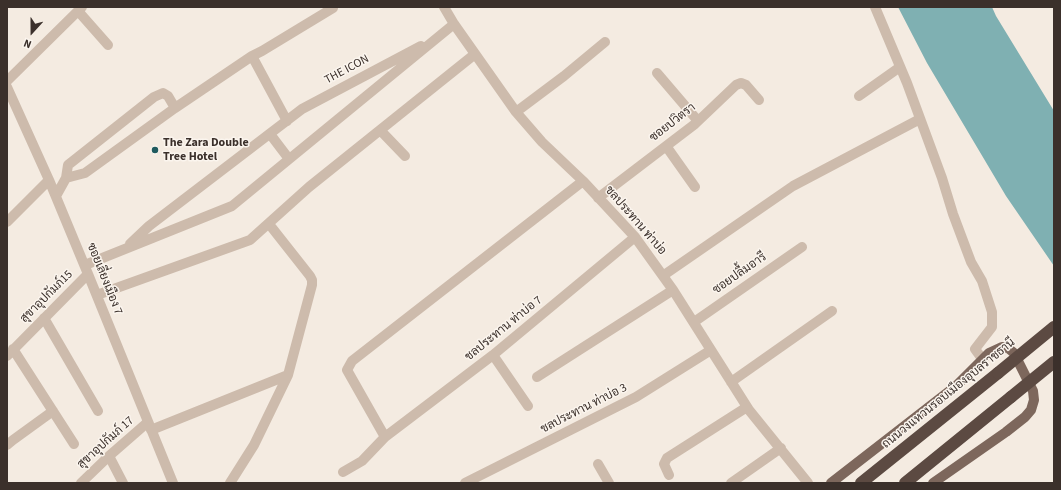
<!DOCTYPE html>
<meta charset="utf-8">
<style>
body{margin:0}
#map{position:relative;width:1061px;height:490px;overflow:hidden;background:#f4ebe1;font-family:"Source Sans 3",sans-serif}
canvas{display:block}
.frame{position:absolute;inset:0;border:8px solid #3b302b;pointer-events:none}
.north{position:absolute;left:12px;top:12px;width:40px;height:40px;-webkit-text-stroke:3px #fbf5ee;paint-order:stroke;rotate:201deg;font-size:11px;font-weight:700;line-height:16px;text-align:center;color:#3b302b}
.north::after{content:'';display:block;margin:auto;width:14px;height:18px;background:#3b302b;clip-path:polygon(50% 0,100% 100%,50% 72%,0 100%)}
</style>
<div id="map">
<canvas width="1061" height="490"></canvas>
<div class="frame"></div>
<div class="north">N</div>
</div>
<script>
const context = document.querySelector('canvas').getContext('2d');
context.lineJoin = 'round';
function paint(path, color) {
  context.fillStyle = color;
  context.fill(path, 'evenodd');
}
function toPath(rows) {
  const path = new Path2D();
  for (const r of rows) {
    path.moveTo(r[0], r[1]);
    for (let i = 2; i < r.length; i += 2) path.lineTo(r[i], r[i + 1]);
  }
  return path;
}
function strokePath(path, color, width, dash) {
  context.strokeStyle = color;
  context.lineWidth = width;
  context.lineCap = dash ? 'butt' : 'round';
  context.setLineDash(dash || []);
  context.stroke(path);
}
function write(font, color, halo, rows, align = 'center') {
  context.font = font + ' "Source Sans 3",Sarabun,sans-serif';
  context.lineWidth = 3;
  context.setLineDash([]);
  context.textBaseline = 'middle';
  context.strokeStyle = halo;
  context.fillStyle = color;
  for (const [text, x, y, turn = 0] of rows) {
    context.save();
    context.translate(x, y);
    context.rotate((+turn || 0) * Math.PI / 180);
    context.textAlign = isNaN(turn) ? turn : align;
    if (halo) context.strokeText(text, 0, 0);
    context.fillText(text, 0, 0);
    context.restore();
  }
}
paint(toPath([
 [898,7,992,7,996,16,1054,111,1054,266,1006,196,927,63]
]), '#7fb0b2');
strokePath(toPath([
 [444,7,454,24,516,112,542,142,583,181,635,237,673,290,749,410,808,483],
 [875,7,907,83,942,178,953,214,971,262,982,281,992,312,992,327,975,349,983,360],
 [78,11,108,45],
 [252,56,287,121],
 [657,73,698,121],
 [7,81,82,7],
 [7,87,49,180,88,274,173,483],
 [859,96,900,67],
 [175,108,252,56,262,51,333,8],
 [516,112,564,76,605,42],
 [380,130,405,156],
 [270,134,289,159],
 [666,146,695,187],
 [56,196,66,178,68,165,154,97,163,93,168,96,175,108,85,173,66,178],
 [598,198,695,124,736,85,741,83,746,85,759,100],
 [7,222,49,180],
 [130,244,149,226,302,109,421,46],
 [85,265,232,206,454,24],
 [664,275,793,186,920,119],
 [97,295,250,240,309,187,475,54],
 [44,318,98,411],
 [694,322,802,247],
 [13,349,74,444],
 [493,355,528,406],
 [7,356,88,274],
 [537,377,673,290],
 [731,382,832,311],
 [151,430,288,375],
 [385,437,347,370,352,361,583,181],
 [7,445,13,440,53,411],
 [109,456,123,483],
 [598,464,609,483],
 [343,472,362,461,385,437,493,355,635,237],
 [669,475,664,464,667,458,747,407],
 [81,483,109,456,148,422],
 [230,483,254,445,288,375,312,285,312,280,310,276,269,224],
 [465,483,636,397,711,350],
 [731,483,781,448]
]), '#cdbbac', 10);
strokePath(toPath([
 [831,483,956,386,989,353,1002,347,1008,348,1014,353,1033,391,1034,400,1031,410,1025,417,1006,432,933,483]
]), '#7d675c', 10);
strokePath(toPath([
 [861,483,998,373],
 [905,483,1011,397]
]), '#5c4a42', 12);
strokePath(toPath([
 [998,373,1054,327],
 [1011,397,1054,362]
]), '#5c4a42', 12);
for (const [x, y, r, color] of [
 [155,150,4,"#1f5a5e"]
]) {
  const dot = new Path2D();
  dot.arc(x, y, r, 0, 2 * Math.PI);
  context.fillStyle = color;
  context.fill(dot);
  strokePath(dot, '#fbf5ee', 1.5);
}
write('12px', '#3b302b', '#fbf5ee', [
 ["THE ICON",347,70,-28],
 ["ซอยปวิตรา",673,123,-38],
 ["ชลประทาน ท่าบ่อ",635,221,49],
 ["ซอยปลื้มอารี",740,274,-35],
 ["ซอยเลี่ยงเมือง 7",104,279,68],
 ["สุขาอุปกัมภ์15",47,297,-45],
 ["ชลประทาน ท่าบ่อ 7",504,329,-39],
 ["ถนนวงแหวนรอบเมืองอุบลราชธานี",949,394,-39],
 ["ชลประทาน ท่าบ่อ 3",584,409,-27],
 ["สุขาอุปกัมภ์ 17",106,443,-42]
]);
write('bold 12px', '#3b302b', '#fbf5ee', [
 ["The Zara Double",163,143],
 ["Tree Hotel",163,157]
], 'left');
</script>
